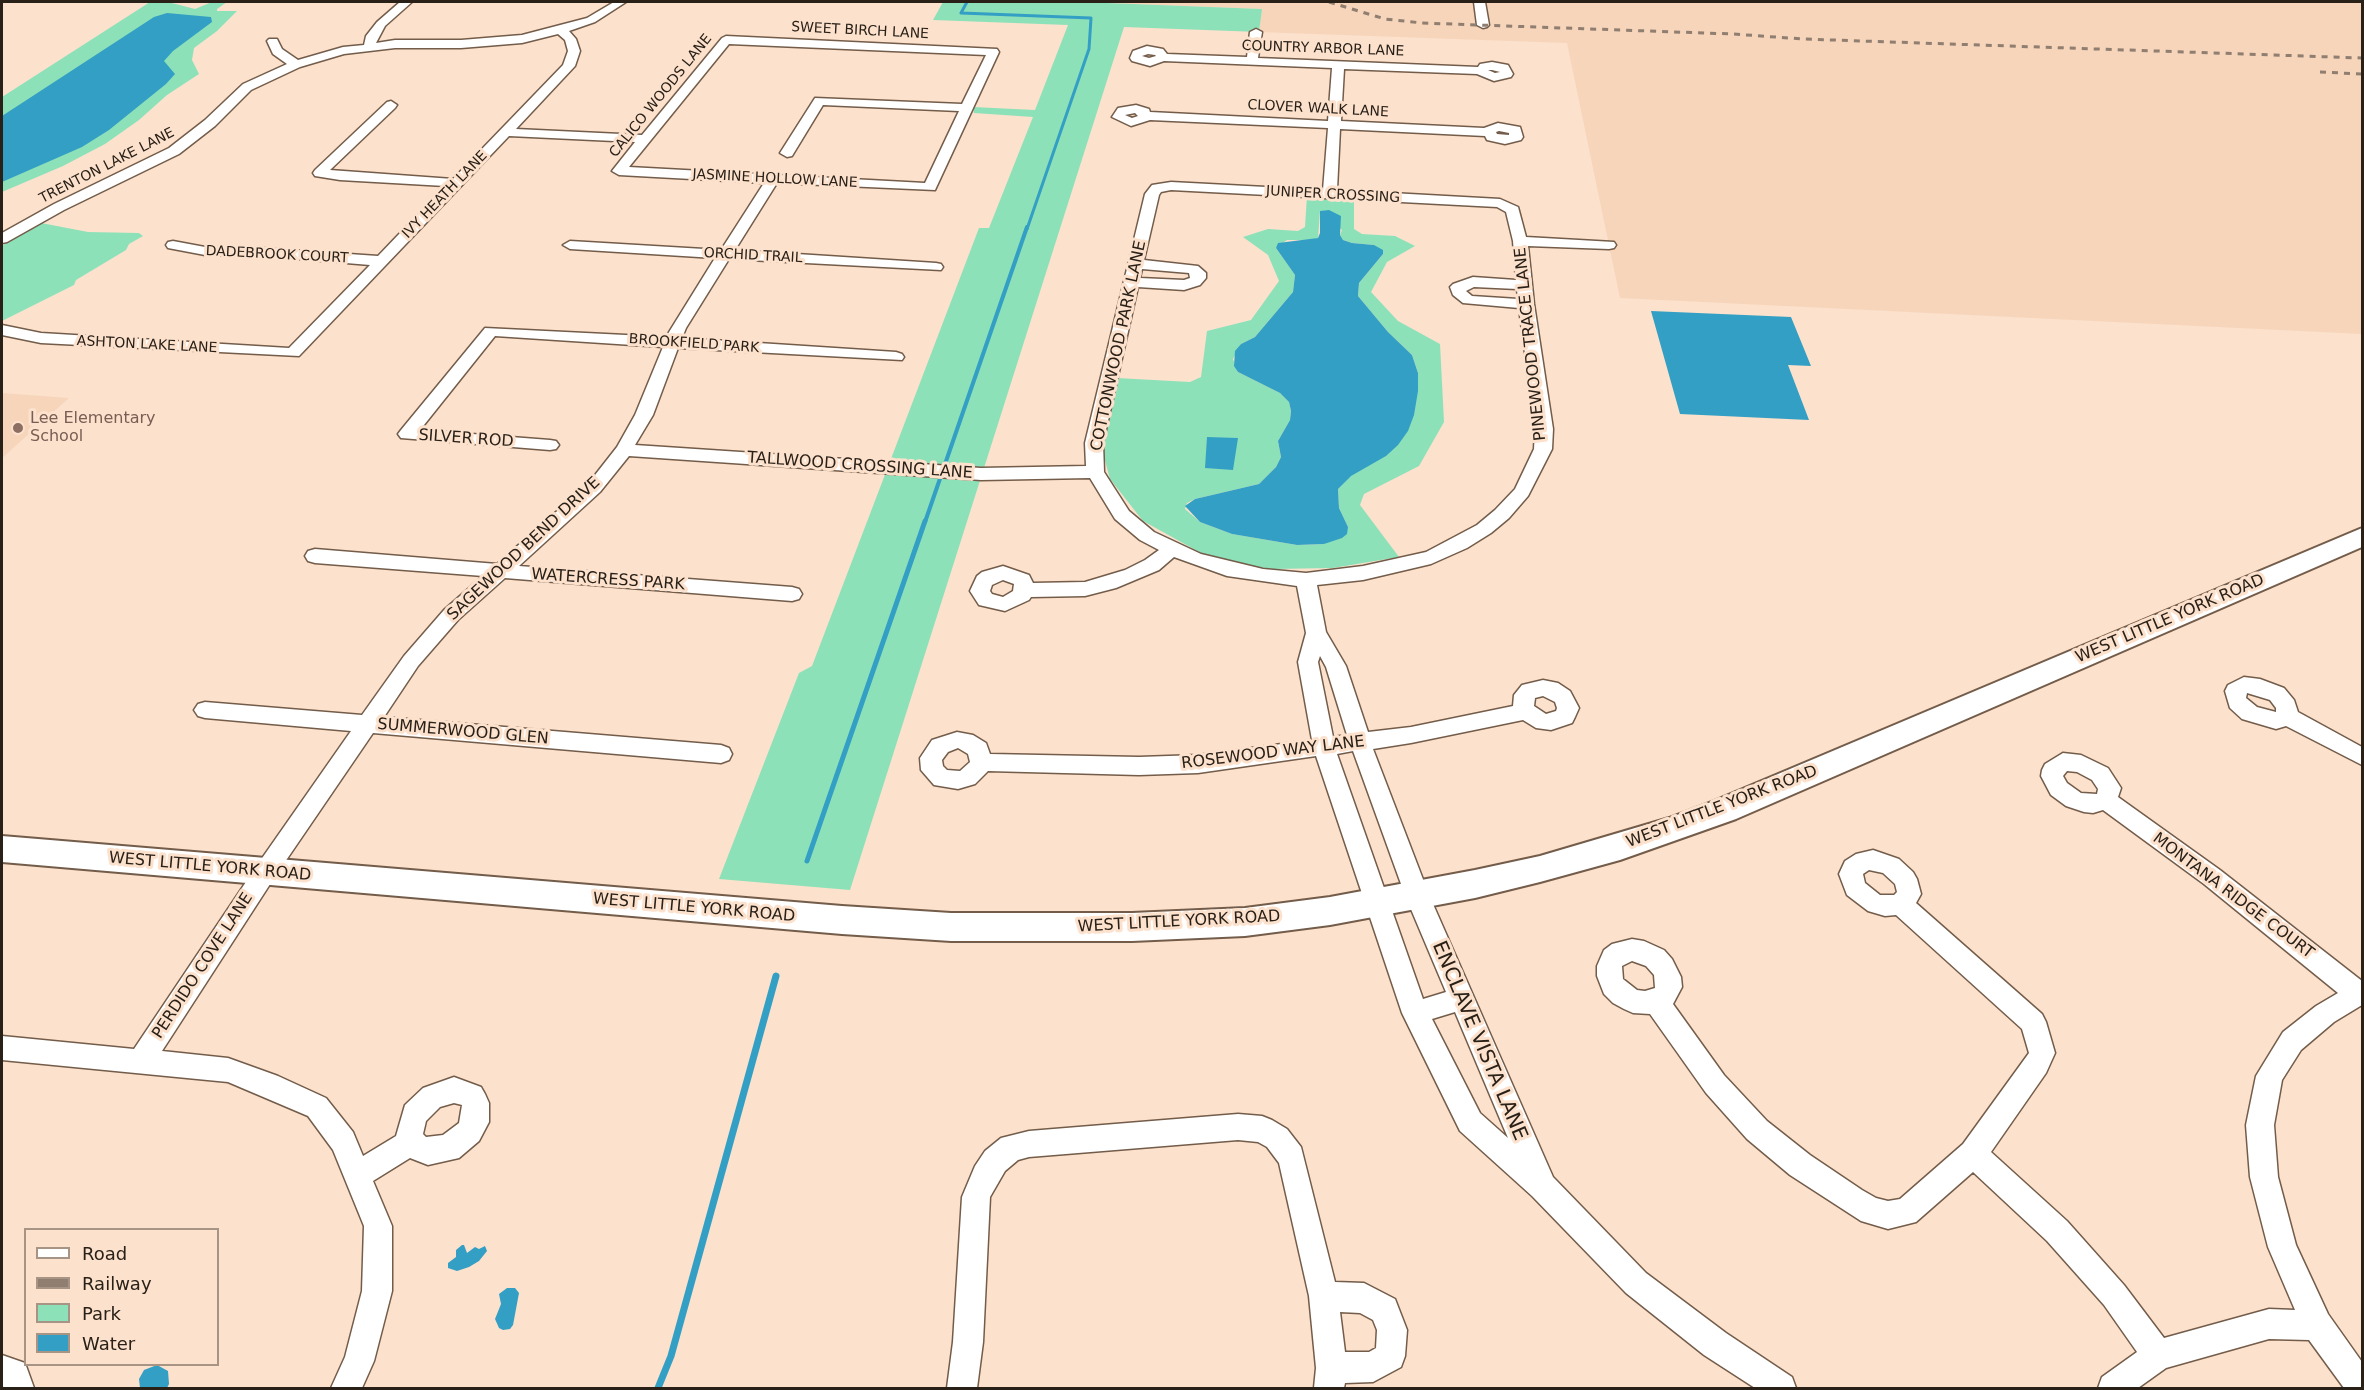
<!DOCTYPE html>
<style>
body{margin:0}
#map{position:relative;width:2364px;height:1390px;overflow:hidden;background:#fce1cc;font-family:"DejaVu Sans",sans-serif}
canvas{display:block}
.frame{position:absolute;inset:0;border:3px solid #292018;pointer-events:none}
.legend{position:absolute;left:24px;top:1228px;width:195px;height:138px;box-sizing:border-box;background:#fce1cc;border:2px solid #a89484;margin:0;padding:8px 10px;list-style:none;font-size:18px;color:#292018}
.legend li{display:flex;align-items:center;gap:12px;height:30px}
.legend b{width:30px;border:2px solid #a89484}
</style>
<div id="map">
<canvas width="2364" height="1390"></canvas>
<div class="frame"></div>
<ul class="legend">
<li><b style="height:8px;background:#fff"></b>Road</li>
<li><b style="height:8px;background:#907e70"></b>Railway</li>
<li><b style="height:16px;background:#8de1b9"></b>Park</li>
<li><b style="height:16px;background:#349fc4"></b>Water</li>
</ul>
</div>
<script>
const context = document.querySelector('canvas').getContext('2d');
context.lineJoin = 'round';
function paint(path, color) {
  context.fillStyle = color;
  context.fill(path, 'evenodd');
}
function toPath(rows) {
  const path = new Path2D();
  for (const r of rows) {
    path.moveTo(r[0], r[1]);
    for (let i = 2; i < r.length; i += 2) path.lineTo(r[i], r[i + 1]);
  }
  return path;
}
function strokePath(path, color, width, dash) {
  context.strokeStyle = color;
  context.lineWidth = width;
  context.lineCap = dash ? 'butt' : 'round';
  context.setLineDash(dash || []);
  context.stroke(path);
}
function write(font, color, halo, rows, align = 'center') {
  context.font = font + ' "DejaVu Sans",sans-serif';
  context.lineWidth = 6;
  context.setLineDash([]);
  context.textBaseline = 'middle';
  context.strokeStyle = halo;
  context.fillStyle = color;
  for (const [text, x, y, turn = 0] of rows) {
    context.save();
    context.translate(x, y);
    context.rotate((+turn || 0) * Math.PI / 180);
    context.textAlign = isNaN(turn) ? turn : align;
    if (halo) context.strokeText(text, 0, 0);
    context.fillText(text, 0, 0);
    context.restore();
  }
}
paint(toPath([
 [1107,2,2362,2,2362,334,1620,298,1567,43,1259,32,1261,9,1107,3],
 [2,393,69,398,2,458]
]), '#f6d5bb');
paint(toPath([
 [150,2,168,2,195,9,212,2,227,2,217,9,217,11,237,11,217,31,194,48,192,60,199,74,167,95,139,120,105,144,63,166,2,192,2,97],
 [943,2,1107,2,1107,3,1262,9,1259,32,1124,27,850,890,719,879,799,673,812,666,979,228,989,228,1033,117,974,113,973,107,1035,110,1068,25,933,20],
 [1307,196,1354,198,1354,229,1362,234,1395,236,1415,246,1387,262,1371,292,1398,321,1440,344,1444,422,1419,466,1364,494,1360,505,1399,557,1333,568,1274,569,1249,566,1201,553,1143,521,1110,479,1103,453,1104,433,1117,378,1190,382,1201,377,1207,331,1251,320,1279,281,1268,255,1243,237,1268,229,1298,231,1305,227],
 [1320,211,1342,230,1340,235,1343,240,1352,243,1374,245,1383,254,1359,283,1358,296,1388,332,1412,355,1418,373,1351,475,1338,489,1339,508,1348,527,1324,544,1297,545,1232,534,1200,522,1185,509,1187,503,1195,499,1259,484,1276,467,1281,457,1278,441,1290,420,1291,411,1289,402,1280,393,1238,372,1233,359,1241,344,1255,337,1293,292,1295,275,1276,248,1287,240,1310,240,1318,238],
 [36,222,88,232,139,233,143,236,129,244,126,250,76,280,74,285,2,321,2,246]
]), '#8de1b9');
paint(toPath([
 [167,13,211,17,212,22,173,51,164,61,175,74,166,84,109,130,82,147,2,182,2,116,154,17],
 [1329,210,1341,216,1340,235,1343,240,1352,243,1374,245,1383,250,1383,254,1359,283,1358,296,1388,332,1412,355,1418,373,1418,391,1414,415,1408,431,1398,445,1386,456,1351,476,1338,489,1339,508,1348,527,1347,534,1342,538,1324,544,1297,545,1232,534,1200,522,1185,506,1195,499,1259,484,1276,467,1281,457,1278,441,1290,420,1291,411,1289,402,1280,393,1238,372,1234,366,1235,351,1241,344,1255,337,1293,292,1295,275,1276,248,1278,243,1318,238,1320,233,1320,211],
 [1651,311,1791,317,1811,366,1788,365,1809,420,1680,414],
 [1207,437,1238,438,1233,470,1205,468],
 [462,1245,464,1245,467,1253,475,1247,479,1249,485,1246,487,1251,479,1261,469,1267,457,1271,448,1268,448,1263,456,1257,456,1250],
 [507,1288,515,1288,519,1293,513,1325,510,1329,503,1330,499,1328,495,1319,501,1304,499,1294],
 [157,1365,168,1371,169,1384,167,1388,140,1388,139,1379,144,1370]
]), '#349fc4');
strokePath(toPath([
 [967,2,961,13,1091,18,1089,49,1027,229]
]), '#349fc4', 3);
strokePath(toPath([
 [925,522,1027,227]
]), '#349fc4', 4);
strokePath(toPath([
 [807,861,925,521]
]), '#349fc4', 5);
strokePath(toPath([
 [658,1388,671,1356,776,976]
]), '#349fc4', 7);
const minor = toPath([
 [400,2,412,2,385,26,376,43,395,40,461,40,522,35,587,18,614,2,626,2,595,22,569,31,576,39,580,51,575,66,516,129,642,135,722,38,726,36,997,49,999,52,935,190,777,183,735,250,936,263,941,264,943,267,941,270,729,259,686,328,682,338,896,352,902,354,904,357,902,360,678,348,653,415,635,445,981,468,1086,466,1085,443,1145,194,1152,185,1171,182,1323,190,1328,128,1150,120,1131,126,1112,117,1118,108,1136,105,1149,109,1150,112,1328,121,1332,68,1164,61,1150,66,1132,61,1130,58,1133,51,1147,46,1163,49,1167,54,1247,57,1250,32,1256,29,1262,32,1258,58,1478,67,1480,64,1492,62,1508,65,1513,74,1511,77,1494,81,1477,74,1344,69,1341,121,1484,128,1498,123,1520,127,1523,137,1521,140,1505,144,1487,140,1485,136,1340,129,1337,190,1500,199,1518,207,1526,237,1614,242,1616,245,1614,248,1609,249,1528,246,1534,304,1553,429,1552,449,1528,496,1509,518,1491,533,1467,548,1431,564,1363,580,1317,585,1326,632,1346,666,1368,732,1411,727,1513,706,1514,695,1522,685,1543,680,1558,683,1570,691,1579,708,1575,717,1572,723,1551,730,1536,728,1523,720,1411,743,1373,749,1429,895,1553,1177,1646,1273,1726,1333,1792,1377,1796,1388,1755,1388,1704,1355,1626,1293,1532,1196,1460,1131,1402,1013,1316,756,1198,773,1139,775,988,771,975,784,958,789,934,785,921,770,920,758,932,740,957,732,973,735,986,743,990,754,1139,757,1198,755,1312,740,1298,662,1306,633,1297,586,1227,576,1174,557,1159,570,1116,588,1085,596,1031,597,1029,600,1005,611,979,605,970,591,977,576,982,572,1003,566,1029,575,1033,583,1085,582,1125,570,1145,560,1159,550,1140,540,1115,519,1090,478,981,480,629,456,600,492,519,566,792,587,799,589,802,594,799,599,792,601,505,578,458,620,418,666,384,717,721,745,729,748,732,754,729,760,721,763,373,733,274,878,162,1051,228,1058,278,1076,326,1098,353,1132,363,1156,396,1136,405,1105,423,1088,454,1077,481,1087,485,1094,489,1103,489,1122,479,1141,459,1158,428,1165,410,1158,373,1181,392,1226,392,1291,374,1361,362,1388,331,1388,345,1357,362,1291,364,1226,333,1150,308,1116,228,1082,2,1060,2,1036,134,1049,258,864,351,731,205,718,198,716,194,710,198,704,205,702,362,715,404,656,444,610,483,576,315,563,308,561,305,556,308,551,315,549,497,564,588,484,617,447,635,415,663,347,495,336,420,430,550,440,556,441,559,445,556,449,550,450,401,438,398,434,401,430,485,328,666,337,715,258,570,249,563,245,570,241,721,250,764,183,619,175,612,171,635,142,509,136,299,356,41,343,2,335,2,325,41,333,289,348,370,265,262,256,205,255,168,248,166,245,168,242,173,241,205,247,262,248,378,256,445,186,340,180,315,176,313,173,315,170,387,102,391,101,397,105,395,108,330,170,453,179,563,65,568,51,565,40,558,34,522,43,461,48,395,48,344,54,300,67,251,90,215,126,179,154,64,210,7,242,2,243,2,233,54,204,169,148,205,120,243,84,287,64,273,54,267,41,269,39,277,39,282,49,298,60,343,47,364,45,366,36,377,22,400,2],
 [729,44,986,55,962,104,815,98,780,153,787,157,792,156,823,105,959,111,925,183,629,167,729,44],
 [1148,54,1155,55,1156,56,1149,58,1142,56,1148,54],
 [1488,70,1492,70,1500,72,1495,73,1488,70],
 [1135,113,1138,116,1132,118,1125,115,1135,113],
 [1499,131,1509,133,1509,135,1497,134,1496,132,1499,131],
 [1171,190,1497,207,1506,212,1513,241,1516,280,1473,277,1453,284,1450,287,1453,295,1463,303,1519,308,1535,429,1534,449,1515,489,1495,510,1477,525,1426,552,1363,566,1306,573,1263,569,1201,554,1154,532,1129,511,1104,472,1103,443,1138,287,1184,290,1200,285,1206,278,1206,273,1198,266,1144,260,1159,195,1161,192,1171,190],
 [1142,269,1189,273,1190,278,1184,280,1140,278,1142,269],
 [1474,287,1517,289,1518,299,1472,296,1466,291,1474,287],
 [1003,580,1014,584,1013,591,1003,597,992,594,990,591,992,585,1003,580],
 [1320,656,1326,667,1347,735,1333,737,1318,662,1320,656],
 [1543,696,1555,702,1557,708,1556,711,1546,714,1534,706,1535,698,1543,696],
 [958,748,968,754,970,762,960,771,947,770,943,766,942,760,948,752,958,748],
 [1353,751,1405,895,1446,992,1423,999,1337,754,1353,751],
 [1455,1012,1508,1138,1480,1113,1432,1019,1455,1012],
 [454,1103,462,1105,459,1123,443,1135,426,1137,423,1134,426,1121,440,1107,454,1103],
 [1474,2,1485,2,1489,25,1487,27,1483,28,1477,25,1474,2],
 [2244,677,2260,679,2284,688,2294,700,2298,712,2362,747,2362,765,2286,726,2276,729,2242,719,2230,708,2225,691,2228,685,2244,677],
 [2247,693,2270,700,2276,708,2276,712,2257,707,2246,698,2247,693],
 [2063,753,2081,755,2108,768,2121,788,2118,797,2220,870,2362,981,2362,1005,2334,1022,2301,1050,2282,1080,2274,1125,2278,1177,2296,1245,2328,1314,2362,1362,2362,1388,2344,1388,2309,1340,2269,1339,2166,1368,2138,1388,2098,1388,2102,1377,2137,1352,2104,1305,2047,1241,1973,1172,1916,1222,1888,1229,1861,1221,1790,1175,1747,1139,1706,1093,1650,1014,1633,1013,1624,1009,1613,1003,1604,994,1597,976,1597,966,1604,950,1612,944,1632,939,1644,941,1664,950,1672,959,1681,977,1682,987,1673,1004,1724,1075,1767,1121,1810,1155,1862,1190,1876,1198,1888,1201,1900,1199,1963,1144,2029,1053,2022,1029,1896,915,1885,916,1868,911,1847,895,1839,874,1845,861,1856,854,1873,850,1899,859,1913,872,1917,879,1921,894,1916,903,2042,1014,2046,1022,2055,1053,2046,1073,1991,1152,2067,1221,2124,1285,2164,1338,2269,1309,2295,1310,2268,1247,2250,1177,2246,1125,2256,1076,2283,1032,2316,1006,2338,993,2204,884,2103,810,2093,813,2084,812,2066,806,2051,795,2041,776,2042,770,2045,764,2063,753],
 [2067,771,2077,772,2092,780,2098,789,2097,794,2081,793,2067,783,2063,776,2067,771],
 [1869,870,1883,873,1895,884,1897,892,1894,895,1880,895,1865,883,1863,874,1869,870],
 [1632,961,1646,966,1654,975,1655,988,1645,991,1637,990,1623,979,1622,966,1632,961],
 [1238,1114,1262,1116,1272,1120,1287,1129,1301,1147,1335,1282,1364,1283,1395,1299,1407,1330,1405,1356,1401,1367,1373,1382,1345,1383,1344,1388,1314,1388,1316,1368,1309,1296,1279,1163,1267,1147,1258,1142,1238,1140,1029,1157,1018,1160,1005,1171,990,1197,983,1342,977,1388,947,1388,953,1342,962,1197,975,1166,985,1151,1001,1138,1029,1131,1238,1114],
 [1340,1312,1360,1313,1373,1320,1377,1330,1376,1348,1369,1352,1345,1352,1340,1312],
 [2,1355,25,1363,34,1388,4,1388,2,1385,2,1355]
]);
const secondary = toPath([
 [2362,528,2362,547,1736,819,1620,860,1540,882,1475,898,1330,925,1245,936,1132,941,951,941,842,934,2,862,2,836,842,906,951,913,1132,913,1245,908,1330,897,1475,870,1540,856,1669,818,1714,801,2362,528]
]);
strokePath(minor, '#735c49', 3);
strokePath(secondary, '#735c49', 4);
paint(minor, '#fff');
paint(secondary, '#fff');
strokePath(toPath([
 [1329,2,1385,19,1422,23,1733,34,1803,39,2362,58],
 [2320,72,2362,74]
]), '#907e70', 3, [6, 6]);
for (const [x, y, r, color] of [
 [18,428,6,"#8d6e63"]
]) {
  const dot = new Path2D();
  dot.arc(x, y, r, 0, 2 * Math.PI);
  context.fillStyle = color;
  context.fill(dot);
  strokePath(dot, '#fce1cc', 2);
}
write('14px', '#292018', '#fce1cc', [
 ["SWEET BIRCH LANE",860,31,3],
 ["COUNTRY ARBOR LANE",1323,49,2],
 ["CALICO WOODS LANE",661,96,-51],
 ["CLOVER WALK LANE",1318,109,3],
 ["TRENTON LAKE LANE",107,166,-27],
 ["JASMINE HOLLOW LANE",775,179,3],
 ["IVY HEATH LANE",445,195,-46],
 ["JUNIPER CROSSING",1333,195,3],
 ["DADEBROOK COURT",277,255,3],
 ["ORCHID TRAIL",753,256,3],
 ["BROOKFIELD PARK",694,344,4],
 ["ASHTON LAKE LANE",147,345,3]
]);
write('16px', '#292018', '#fce1cc', [
 ["PINEWOOD TRACE LANE",1531,344,-96],
 ["COTTONWOOD PARK LANE",1119,346,-78],
 ["SILVER ROD",466,439,4],
 ["TALLWOOD CROSSING LANE",860,466,4],
 ["SAGEWOOD BEND DRIVE",524,549,-43],
 ["WATERCRESS PARK",608,580,4],
 ["WEST LITTLE YORK ROAD",2170,619,-23],
 ["SUMMERWOOD GLEN",463,732,5],
 ["ROSEWOOD WAY LANE",1273,753,-7],
 ["WEST LITTLE YORK ROAD",1722,807,-21],
 ["WEST LITTLE YORK ROAD",210,867,5],
 ["MONTANA RIDGE COURT",2233,896,37],
 ["WEST LITTLE YORK ROAD",694,908,5],
 ["WEST LITTLE YORK ROAD",1179,922,-3],
 ["PERDIDO COVE LANE",203,966,-57]
]);
write('16px', '#785e54', '#fce1cc', [
 ["Lee Elementary",30,419],
 ["School",30,437]
], 'left');
write('20px', '#292018', '#fce1cc', [
 ["ENCLAVE VISTA LANE",1479,1041,67]
]);
</script>
